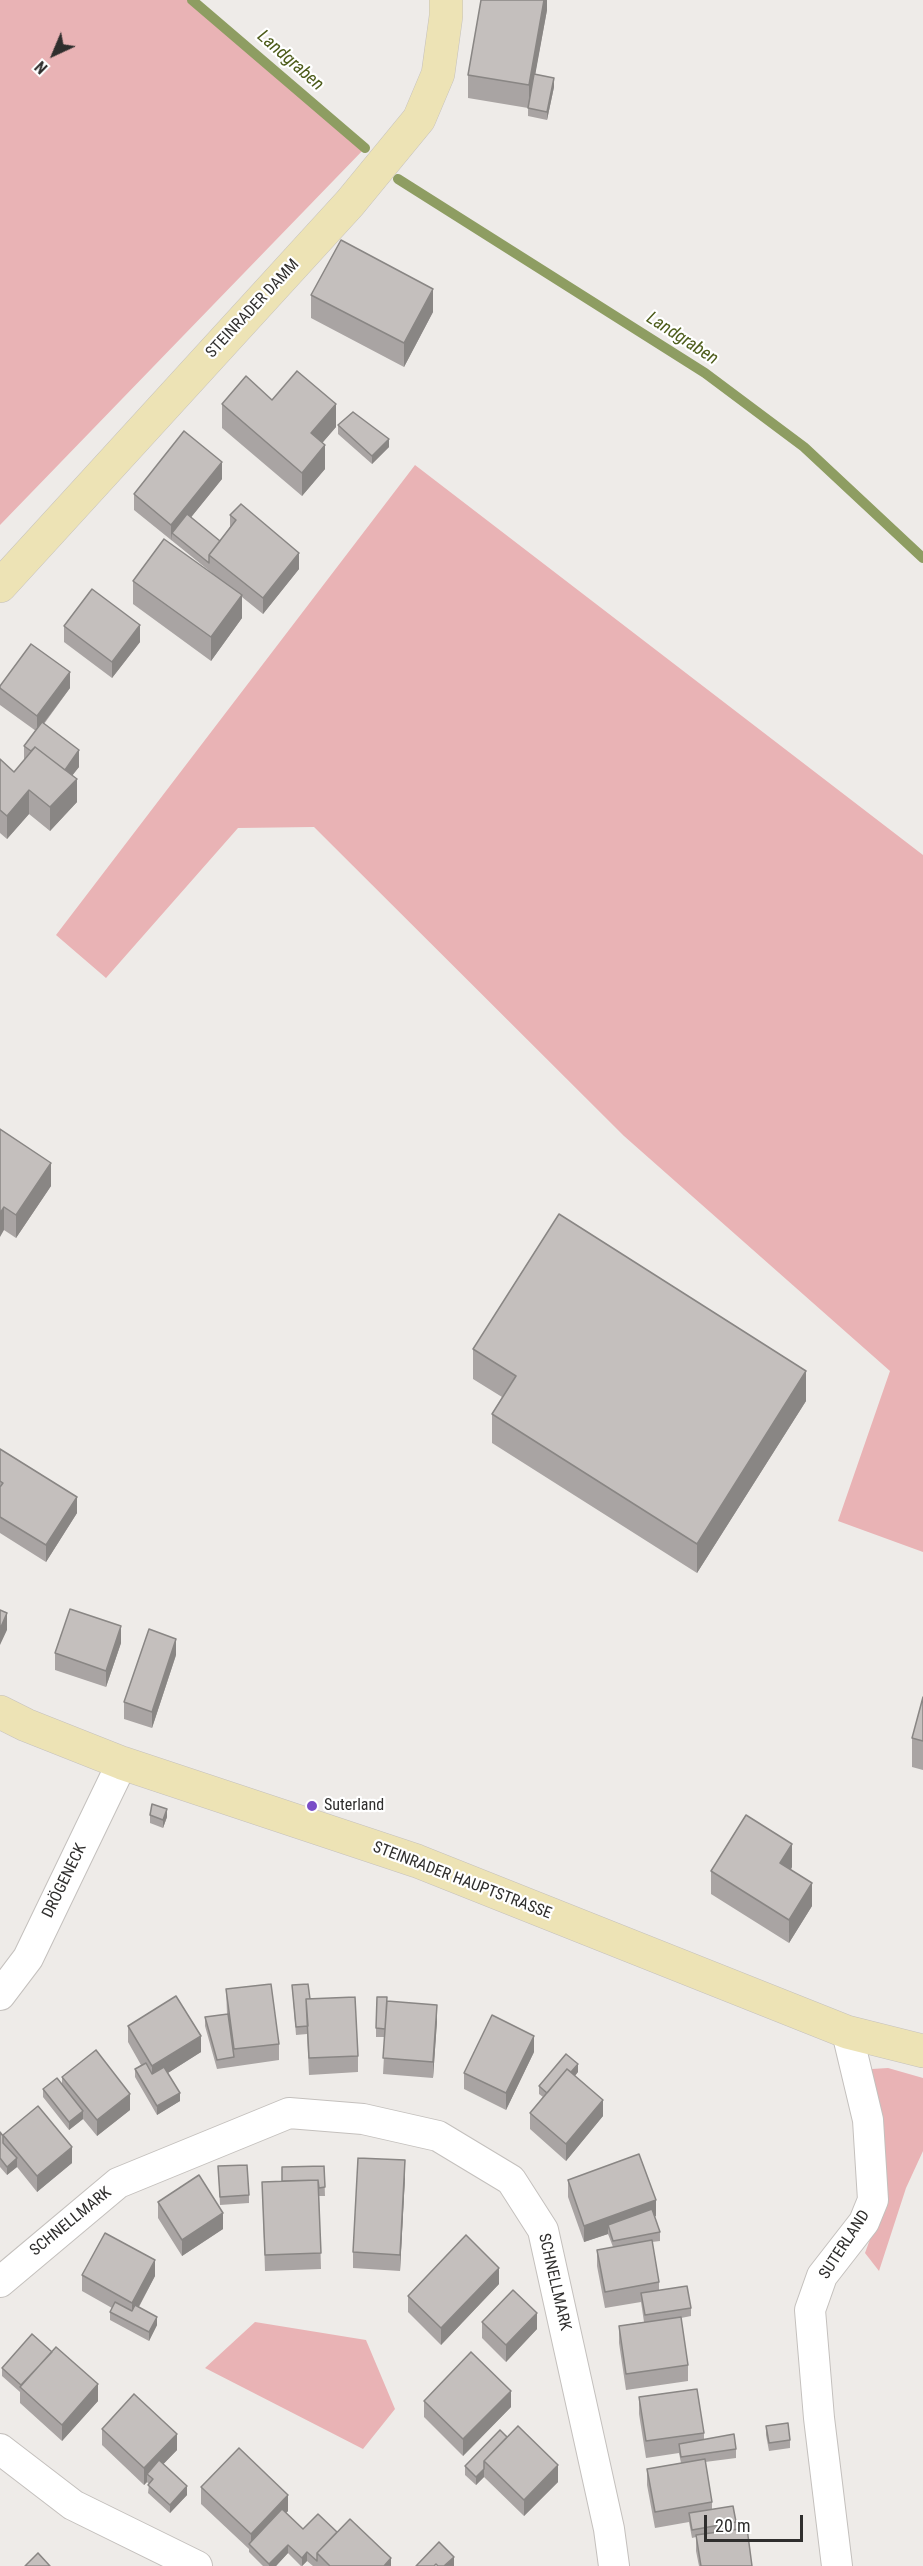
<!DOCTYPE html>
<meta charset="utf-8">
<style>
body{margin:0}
#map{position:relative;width:923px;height:2566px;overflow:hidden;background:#eeebe8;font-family:"Roboto Condensed",sans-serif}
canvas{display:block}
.north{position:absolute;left:24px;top:24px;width:60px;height:60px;-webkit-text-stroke:4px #fff;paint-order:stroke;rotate:224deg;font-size:16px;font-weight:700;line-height:24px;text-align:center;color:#2f2e2d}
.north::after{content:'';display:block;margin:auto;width:21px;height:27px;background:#2f2e2d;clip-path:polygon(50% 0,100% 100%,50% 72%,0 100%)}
.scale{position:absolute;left:704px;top:2515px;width:99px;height:27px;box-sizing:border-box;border:3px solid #2f2e2d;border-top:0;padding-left:8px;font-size:18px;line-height:21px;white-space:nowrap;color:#2f2e2d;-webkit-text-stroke:4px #fff;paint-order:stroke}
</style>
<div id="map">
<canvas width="923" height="2566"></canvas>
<div class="north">N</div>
<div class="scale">20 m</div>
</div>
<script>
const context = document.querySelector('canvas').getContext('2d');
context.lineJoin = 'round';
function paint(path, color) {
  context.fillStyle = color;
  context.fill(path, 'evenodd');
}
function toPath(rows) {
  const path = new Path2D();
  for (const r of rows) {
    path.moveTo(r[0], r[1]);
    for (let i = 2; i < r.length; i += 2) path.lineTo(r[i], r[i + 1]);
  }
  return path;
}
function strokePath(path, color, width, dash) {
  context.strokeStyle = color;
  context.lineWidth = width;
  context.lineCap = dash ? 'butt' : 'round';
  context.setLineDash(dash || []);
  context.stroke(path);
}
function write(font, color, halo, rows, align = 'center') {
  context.font = font + ' "Roboto Condensed",sans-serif';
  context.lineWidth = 4.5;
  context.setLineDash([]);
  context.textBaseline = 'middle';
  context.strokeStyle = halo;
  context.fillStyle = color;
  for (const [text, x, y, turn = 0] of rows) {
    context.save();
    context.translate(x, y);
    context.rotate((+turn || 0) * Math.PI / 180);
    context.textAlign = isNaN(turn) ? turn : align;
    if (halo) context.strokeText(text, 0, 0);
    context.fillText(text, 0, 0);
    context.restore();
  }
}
paint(toPath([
 [0,0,192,0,365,148,0,525],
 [415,465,923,855,923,1552,838,1521,890,1371,624,1136,314,827,238,828,106,978,56,935],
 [888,2068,923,2078,923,2151,906,2188,879,2271,865,2253,881,2209,865,2075,872,2069],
 [255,2322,366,2340,395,2409,363,2449,205,2368]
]), '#e9b3b5');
strokePath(toPath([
 [192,0,365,148],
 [398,179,705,373,804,447,923,558]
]), '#8e9d62', 10);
const minor = toPath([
 [0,1995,28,1958,122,1763],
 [0,2282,118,2183,289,2113,363,2119,438,2136,511,2180,543,2230,609,2529,614,2566],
 [0,2449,73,2505,197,2566],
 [837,2566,819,2418,810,2310,822,2276,864,2222,873,2200,868,2120,847,2032]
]);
const secondary = toPath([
 [0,586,350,203,419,119,438,74,446,16,446,0],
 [0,1712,26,1725,122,1763,417,1861,847,2032,923,2051]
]);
strokePath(minor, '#c4c0bd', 32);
strokePath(secondary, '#c4c0bd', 34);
strokePath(minor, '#fff', 30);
strokePath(secondary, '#ede3b5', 33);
paint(toPath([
 [547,0,547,10,535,74,554,87,547,120,528,116,528,108,468,98,468,75],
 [311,295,433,312,404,367,311,318],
 [272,400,336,427,322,443,325,469,302,496,222,428,222,404],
 [338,425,389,447,372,464,338,434],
 [222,479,191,517,220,541,230,527,230,515,299,569,263,614,242,597,242,618,211,661,133,604,133,581,212,573,134,510,134,494],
 [64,626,140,642,112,678,64,642],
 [0,686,70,688,44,724,79,767,72,775,77,802,50,831,29,814,7,839,0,833,0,759,14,772,24,760,24,746,36,731,0,705],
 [0,1129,51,1186,16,1238,4,1230],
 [473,1349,806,1401,697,1573,492,1443,492,1414,502,1397,473,1379],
 [0,1449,77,1513,46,1562,0,1533],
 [121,1643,106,1687,55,1670,55,1653],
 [176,1655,152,1728,124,1719,124,1702],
 [923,1697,923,1770,912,1767,912,1738],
 [150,1815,167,1817,163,1828,150,1823],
 [792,1867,791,1870,812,1906,789,1943,711,1894,711,1871],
 [292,1985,310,1999,358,2056,358,2072,309,2075,307,2034,296,2035],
 [226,1989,279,2044,279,2060,217,2069,205,2026,205,2017,227,2014],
 [437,2021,433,2078,383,2074,385,2037,376,2037,376,2028],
 [128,2026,201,2052,168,2073,180,2101,157,2115,135,2077,135,2069,141,2065,128,2042],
 [534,2052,506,2110,464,2089,464,2073],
 [578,2072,575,2076,603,2116,566,2161,530,2129,530,2113,543,2097,539,2094,539,2086],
 [62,2077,130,2110,97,2136,83,2119,69,2130,43,2097,43,2089,62,2084],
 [0,2132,3,2136,72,2163,37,2192,17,2167,7,2175,0,2167],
 [218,2166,249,2195,249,2203,220,2205],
 [324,2166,325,2196,319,2196,321,2269,265,2271,262,2182,282,2181],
 [405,2177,400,2271,353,2268,353,2252],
 [568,2180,656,2216,654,2217,660,2232,660,2241,652,2242,659,2282,659,2290,691,2308,691,2316,681,2318,688,2365,688,2381,626,2390,619,2343,619,2326,644,2322,641,2302,605,2308,597,2266,597,2250,613,2247,608,2234,584,2242,568,2197],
 [158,2202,223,2229,182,2256,158,2218],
 [82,2275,155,2276,139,2307,157,2325,149,2341,110,2320,110,2312,112,2308,82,2291],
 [499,2284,441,2345,408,2312,408,2296],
 [482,2322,537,2329,506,2362,482,2338],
 [2,2368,98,2401,62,2441,20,2403,20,2392,2,2376],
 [639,2397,704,2433,704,2440,736,2449,736,2458,705,2462,712,2502,712,2509,736,2522,736,2529,752,2566,699,2566,696,2551,696,2537,692,2538,689,2522,655,2528,647,2485,647,2469,681,2463,679,2453,646,2458,639,2414],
 [424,2401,511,2407,463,2456,424,2417],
 [766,2426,790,2440,790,2448,769,2451,766,2435],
 [102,2429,177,2450,163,2464,187,2495,170,2513,148,2493,149,2484,147,2482,144,2485,102,2445],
 [500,2430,558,2482,524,2516,484,2477,476,2485,465,2475,465,2466],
 [201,2487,288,2511,286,2513,303,2529,337,2532,391,2566,313,2566,307,2561,302,2566,301,2566,288,2553,276,2566,263,2566,249,2552,249,2549,201,2504]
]), '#a9a4a3');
paint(toPath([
 [544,0,547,0,547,10,529,109,529,85],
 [554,78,554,87,547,120,547,112],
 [433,289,433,312,404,367,404,343],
 [336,404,336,427,311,456,311,433],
 [389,439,389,447,372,464,372,456],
 [325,445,325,469,302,496,302,473],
 [222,462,222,479,176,536,172,533,171,541,171,525],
 [299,553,299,569,263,614,263,598],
 [242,595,242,618,211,661,211,637],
 [140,625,140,642,112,678,112,662],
 [70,672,70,688,37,732,37,716],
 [79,750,79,767,61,790,61,774],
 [77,779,77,802,50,831,50,807],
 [29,790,29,814,7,839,7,816],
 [51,1163,51,1186,16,1238,16,1215],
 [4,1207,4,1230,0,1237,0,1213],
 [806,1371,806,1401,697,1573,697,1544],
 [77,1497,77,1513,46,1562,46,1545],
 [7,1613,7,1630,0,1645,0,1629],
 [121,1626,121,1643,106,1687,106,1671],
 [176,1639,176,1655,152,1728,152,1712],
 [167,1809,167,1817,163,1828,163,1820],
 [792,1844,792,1867,780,1887,780,1863],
 [812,1883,812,1906,789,1943,789,1920],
 [437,2005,437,2021,433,2078,433,2062],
 [201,2036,201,2052,152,2083,152,2066],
 [534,2036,534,2052,506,2110,506,2093],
 [578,2064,578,2072,551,2104,551,2096],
 [180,2093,180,2101,157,2115,157,2106],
 [130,2094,130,2110,97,2136,97,2120],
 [603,2100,603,2116,566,2161,566,2144],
 [83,2111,83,2119,69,2130,69,2122],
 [72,2147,72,2163,37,2192,37,2176],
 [17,2158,17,2167,7,2175,7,2167],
 [405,2160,405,2177,400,2271,400,2255],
 [656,2200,656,2216,611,2233,608,2225,608,2234,584,2242,584,2226],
 [223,2213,223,2229,182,2256,182,2240],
 [155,2260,155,2276,132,2319,132,2303],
 [499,2268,499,2284,441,2345,441,2328],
 [537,2313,537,2329,506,2362,506,2345],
 [157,2317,157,2325,149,2341,149,2332],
 [98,2384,98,2401,62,2441,62,2425],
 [511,2391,511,2407,463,2456,463,2439],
 [177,2434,177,2450,151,2477,147,2474,147,2482,144,2485,144,2468],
 [558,2465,558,2482,524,2516,524,2500],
 [484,2469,484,2477,476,2485,476,2477],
 [187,2486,187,2495,170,2513,170,2505],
 [288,2495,288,2511,253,2548,251,2546,251,2534],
 [288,2545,288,2553,276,2566,269,2566,269,2564],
 [307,2552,307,2561,302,2566,302,2558],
 [454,2557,454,2566,444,2566],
 [391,2558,391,2566,384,2566]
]), '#898684');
const building = toPath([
 [481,0,544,0,529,85,468,75,481,0],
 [534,74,554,78,547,112,528,108,534,74],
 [341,240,433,289,404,343,311,295,341,240],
 [297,371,336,404,311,433,325,445,302,473,222,404,246,376,272,400,297,371],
 [353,412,389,439,372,456,338,425,353,412],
 [184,431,222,462,171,525,134,494,184,431],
 [241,504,299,553,263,598,209,555,236,520,230,515,241,504],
 [187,514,220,541,209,555,209,563,172,533,187,514],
 [164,539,242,595,211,637,133,581,164,539],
 [92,589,140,625,112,662,64,626,92,589],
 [31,644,70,672,37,716,0,688,0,686,31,644],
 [42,722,79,750,65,770,35,747,31,751,24,746,42,722],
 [35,747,77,779,50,807,29,790,7,816,0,810,0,759,14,772,35,747],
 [0,1129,51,1163,16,1215,4,1207,0,1213,0,1129],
 [559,1214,806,1371,697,1544,492,1414,516,1376,473,1349,559,1214],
 [0,1449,77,1497,46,1545,0,1517,0,1487,3,1483,0,1481,0,1449],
 [70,1609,121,1626,106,1671,55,1653,70,1609],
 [0,1610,7,1613,0,1629,0,1610],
 [149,1629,176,1639,152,1712,124,1702,149,1629],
 [923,1697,923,1741,912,1738,923,1697],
 [152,1804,167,1809,163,1820,150,1815,152,1804],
 [746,1815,792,1844,780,1863,812,1883,789,1920,711,1871,746,1815],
 [271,1984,279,2044,234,2049,226,1989,271,1984],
 [308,1984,310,1999,306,1999,308,2026,296,2027,292,1985,308,1984],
 [176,1996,201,2036,152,2066,128,2026,176,1996],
 [355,1997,358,2056,309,2058,306,1999,355,1997],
 [377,1997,387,1997,385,2029,376,2028,377,1997],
 [387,2001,437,2005,433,2062,383,2058,387,2001],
 [228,2014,234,2057,217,2060,205,2017,228,2014],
 [492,2015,534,2036,506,2093,464,2073,492,2015],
 [96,2050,130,2094,97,2120,62,2077,96,2050],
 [566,2054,578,2064,571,2072,567,2069,547,2093,539,2086,566,2054],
 [146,2063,152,2074,164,2067,180,2093,157,2106,135,2069,146,2063],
 [567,2069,603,2100,566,2144,530,2113,567,2069],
 [57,2078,83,2111,69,2122,43,2089,57,2078],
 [38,2106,72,2147,37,2176,3,2135,38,2106],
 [0,2132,3,2136,3,2143,17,2158,7,2167,0,2158,0,2132],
 [639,2154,656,2200,584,2226,568,2180,639,2154],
 [358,2158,405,2160,400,2255,353,2252,358,2158],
 [247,2165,249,2195,220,2197,218,2166,247,2165],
 [324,2166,325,2187,319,2188,318,2180,282,2181,282,2167,324,2166],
 [199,2175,223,2213,182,2240,158,2202,199,2175],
 [318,2180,321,2253,265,2255,262,2182,318,2180],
 [652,2209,660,2232,613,2241,608,2225,652,2209],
 [105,2233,155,2260,132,2303,82,2275,105,2233],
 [466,2235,499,2268,441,2328,408,2296,466,2235],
 [652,2240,659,2282,605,2292,597,2250,652,2240],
 [687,2286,691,2308,645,2315,641,2293,687,2286],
 [513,2290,537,2313,506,2345,482,2322,513,2290],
 [115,2302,132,2311,135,2305,157,2317,149,2332,110,2312,115,2302],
 [681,2317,688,2365,626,2374,619,2326,681,2317],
 [32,2334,52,2352,21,2385,2,2368,32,2334],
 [56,2347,98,2384,62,2425,20,2387,56,2347],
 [471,2352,511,2391,463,2439,424,2401,471,2352],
 [697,2389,704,2433,646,2441,639,2397,697,2389],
 [134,2394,177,2434,144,2468,102,2429,134,2394],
 [788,2423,790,2440,769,2443,766,2426,788,2423],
 [518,2426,558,2465,524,2500,484,2461,518,2426],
 [500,2430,507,2437,484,2461,484,2469,476,2477,465,2466,500,2430],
 [734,2434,736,2449,681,2457,679,2444,734,2434],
 [239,2448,288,2495,251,2534,201,2487,239,2448],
 [705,2459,712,2502,655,2512,647,2469,705,2459],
 [159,2460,187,2486,170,2505,148,2485,153,2479,147,2474,159,2460],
 [733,2506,736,2522,692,2530,689,2513,733,2506],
 [282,2509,303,2529,318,2514,337,2532,317,2553,317,2561,307,2552,302,2558,288,2545,269,2564,249,2544,282,2509],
 [350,2519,391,2558,384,2566,330,2566,317,2553,350,2519],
 [747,2528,752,2566,701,2566,696,2535,747,2528],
 [439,2542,454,2557,444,2566,438,2566,436,2564,434,2566,416,2566,439,2542],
 [38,2553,50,2566,25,2566,38,2553]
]);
paint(building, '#c4bfbd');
strokePath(building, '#898684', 1.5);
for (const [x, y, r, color] of [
 [312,1806,6,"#7a4ec7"]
]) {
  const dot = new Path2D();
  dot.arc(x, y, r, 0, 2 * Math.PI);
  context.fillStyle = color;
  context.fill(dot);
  strokePath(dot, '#fff', 2);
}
write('16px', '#2f2e2d', '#fff', [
 ["STEINRADER DAMM",253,309,-47],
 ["DRÖGENECK",65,1881,-64],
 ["STEINRADER HAUPTSTRASSE",462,1881,21],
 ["SCHNELLMARK",71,2222,-39],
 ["SUTERLAND",845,2245,-57],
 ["SCHNELLMARK",554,2282,77]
]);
write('16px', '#2f2e2d', '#fff', [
 ["Suterland",324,1806]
], 'left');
write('italic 18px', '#4d5c1a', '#fff', [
 ["Landgraben",290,61,41],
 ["Landgraben",682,339,33]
]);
</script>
